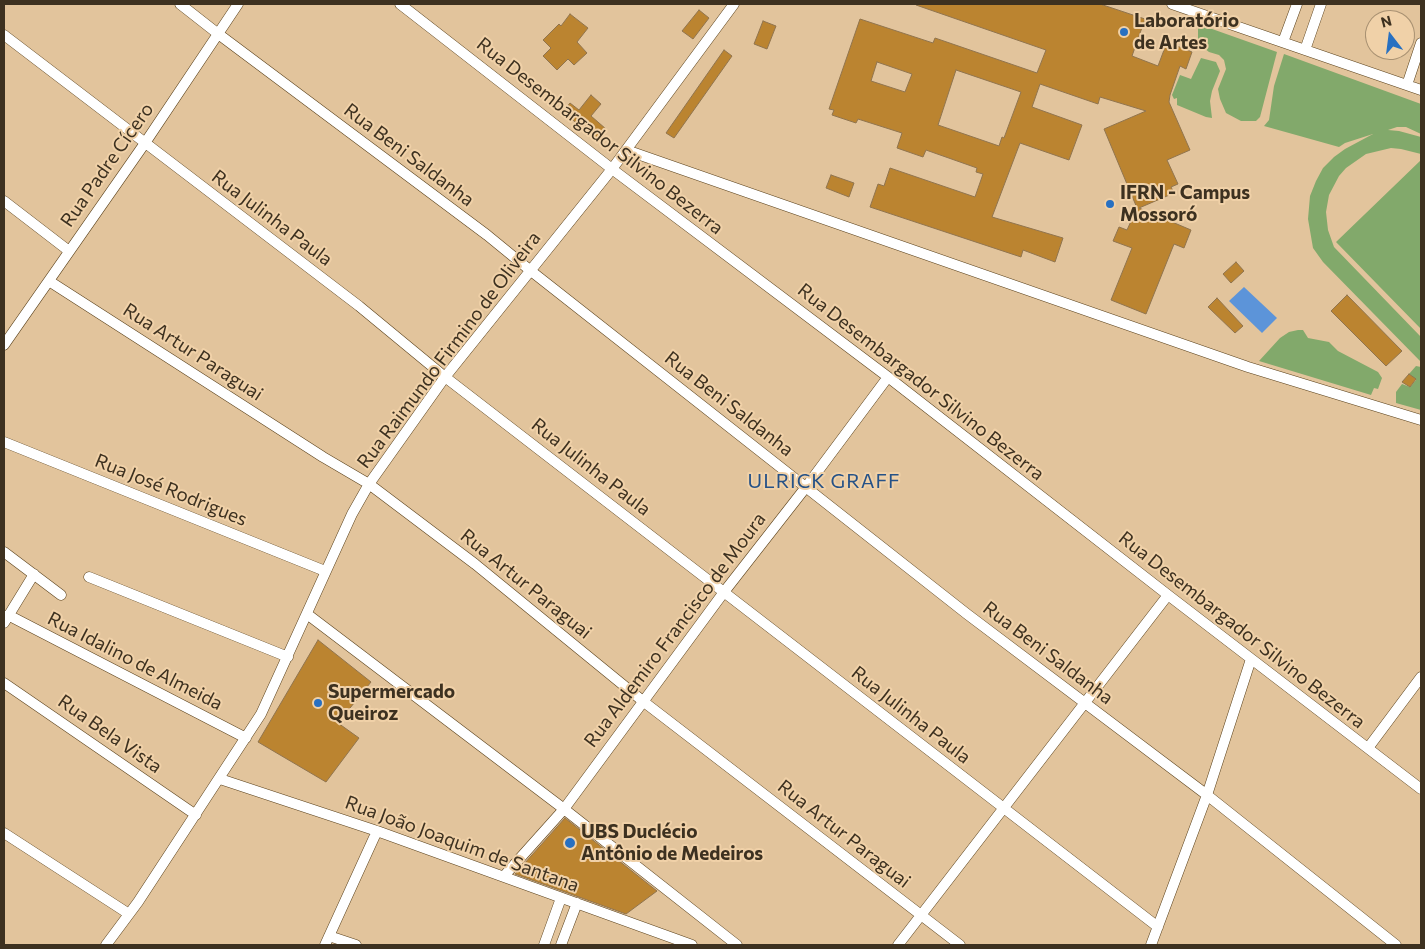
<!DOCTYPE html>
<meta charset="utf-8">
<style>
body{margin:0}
#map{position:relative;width:1425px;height:949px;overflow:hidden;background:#e2c49c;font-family:Commissioner,sans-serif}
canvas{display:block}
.frame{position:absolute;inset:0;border:5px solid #3d3120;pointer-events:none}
.north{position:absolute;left:1365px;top:10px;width:50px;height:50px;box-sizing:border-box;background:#f0d1a8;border:1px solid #a89172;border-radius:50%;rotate:345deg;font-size:14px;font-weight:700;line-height:20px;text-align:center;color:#3d3120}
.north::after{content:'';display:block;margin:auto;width:18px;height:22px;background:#2870c1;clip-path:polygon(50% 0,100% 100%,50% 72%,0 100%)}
</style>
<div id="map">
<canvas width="1425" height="949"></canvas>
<div class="frame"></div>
<div class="north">N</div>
</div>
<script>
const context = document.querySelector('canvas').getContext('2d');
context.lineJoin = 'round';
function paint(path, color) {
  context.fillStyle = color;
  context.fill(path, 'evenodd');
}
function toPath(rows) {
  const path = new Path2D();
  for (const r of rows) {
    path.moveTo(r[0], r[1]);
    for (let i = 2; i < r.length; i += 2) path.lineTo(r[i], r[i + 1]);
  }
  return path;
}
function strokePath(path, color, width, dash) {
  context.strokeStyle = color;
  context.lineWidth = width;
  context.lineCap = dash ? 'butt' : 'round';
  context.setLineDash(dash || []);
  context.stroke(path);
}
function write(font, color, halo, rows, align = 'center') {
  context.font = font + ' Commissioner,sans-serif';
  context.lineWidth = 4;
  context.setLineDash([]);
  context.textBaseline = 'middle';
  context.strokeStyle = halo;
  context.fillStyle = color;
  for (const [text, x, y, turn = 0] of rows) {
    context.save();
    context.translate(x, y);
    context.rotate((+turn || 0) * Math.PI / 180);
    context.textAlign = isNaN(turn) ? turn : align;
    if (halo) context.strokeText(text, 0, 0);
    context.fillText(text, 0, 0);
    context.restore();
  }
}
paint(toPath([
 [1198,24,1277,52,1260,117,1256,121,1241,121,1226,113,1220,99,1218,89,1226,69,1224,60,1219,55,1209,52,1198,43],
 [1284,54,1421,104,1421,134,1406,127,1397,127,1388,130,1399,131,1421,137,1421,154,1401,149,1391,148,1366,154,1346,168,1339,176,1329,195,1326,212,1328,230,1334,247,1421,337,1421,362,1323,262,1313,248,1308,219,1310,196,1316,181,1323,168,1334,157,1345,149,1373,134,1345,143,1339,147,1264,126,1269,120,1274,86],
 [1201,58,1216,62,1220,71,1212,91,1210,101,1212,118,1206,117,1177,105,1177,98,1174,99,1172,95,1180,75,1191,79],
 [1421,160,1421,329,1336,242],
 [1298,330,1303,330,1308,338,1329,342,1338,351,1378,372,1382,378,1378,389,1374,388,1371,395,1259,361,1280,338,1289,332],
 [1416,366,1421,367,1421,410,1396,403,1396,392,1402,384,1410,387,1416,380,1409,374]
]), '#82a96b');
paint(toPath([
 [1244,287,1277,318,1262,333,1229,301]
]), '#5c94d9');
const building = toPath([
 [916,4,1100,4,1145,19,1132,56,1158,66,1167,42,1192,52,1186,69,1180,66,1170,95,1169,102,1190,150,1167,160,1178,184,1171,187,1174,193,1139,208,1191,230,1184,248,1174,244,1146,314,1111,300,1132,248,1113,241,1119,227,1127,230,1137,208,1104,129,1146,111,1100,97,1098,104,1040,84,1032,107,1082,125,1069,160,1020,143,992,217,1063,238,1055,262,1023,250,1021,257,870,207,878,184,884,186,890,168,975,197,983,174,976,172,977,168,926,150,923,157,897,148,902,133,858,119,856,123,832,115,834,110,829,109,860,19,933,43,935,38,1037,73,1046,50,916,5,916,4],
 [877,62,912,74,905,92,871,81,877,62],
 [956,70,1021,92,1004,138,1002,137,999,146,938,125,956,70],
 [699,10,709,18,693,39,682,31,699,10],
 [570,14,588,28,577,42,587,53,574,65,568,59,557,70,543,56,551,48,543,40,559,24,561,26,570,14],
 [763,21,776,26,767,49,754,44,763,21],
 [724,50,732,56,674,138,666,133,724,50],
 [591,95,601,104,591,116,606,129,597,140,563,112,570,103,579,110,591,95],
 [831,175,854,183,849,197,826,188,831,175],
 [1236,262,1244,271,1231,283,1223,274,1236,262],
 [1347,295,1402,351,1386,366,1331,311,1347,295],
 [1217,298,1243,326,1235,333,1208,307,1217,298],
 [1409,374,1416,379,1410,387,1402,382,1409,374],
 [318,640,371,682,338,723,359,738,326,782,258,742,318,640],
 [565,818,657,891,626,914,515,874,565,818]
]);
paint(building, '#bb8430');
strokePath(building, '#90744e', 1);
const street = toPath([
 [180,4,217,33,487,235,531,271,967,614,1207,795,1396,945],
 [400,4,612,169,888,377,1168,595,1421,789],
 [1172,4,1421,90],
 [4,35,359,306,445,377,1158,927],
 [1283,42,1297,4],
 [1305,50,1321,4],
 [1407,85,1421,43],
 [626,150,1248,367,1421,420],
 [4,201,69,251],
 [49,281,323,457,369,484,475,564,644,702,960,945],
 [4,345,145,143,238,4],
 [4,442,325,571],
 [4,552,61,595],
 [89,577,288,657],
 [307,614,564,809,737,945],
 [8,615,246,738],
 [4,623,34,574],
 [4,683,196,815],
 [1368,748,1421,677],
 [220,779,377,831,692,945],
 [4,833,129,914],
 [504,876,564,809,724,592,806,487,888,377],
 [329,936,356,945],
 [106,945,138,902,261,714,352,514,369,484,445,377,612,169,734,4],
 [325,945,377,831],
 [544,945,561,898],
 [561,945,577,903],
 [898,945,1168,595],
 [1151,945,1207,795,1251,659]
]);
strokePath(street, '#5b421c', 11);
strokePath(street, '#fff', 10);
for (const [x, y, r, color] of [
 [1124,32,5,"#2870c1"],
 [1110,204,5,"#2870c1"],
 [318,703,5,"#2870c1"],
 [570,843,6,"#2870c1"]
]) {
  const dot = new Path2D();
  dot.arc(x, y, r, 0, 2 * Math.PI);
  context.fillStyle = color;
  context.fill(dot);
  strokePath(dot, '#f0d1a8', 2);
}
write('bold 19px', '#3d3120', '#f0d1a8', [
 ["Laboratório",1134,21],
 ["de Artes",1134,43],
 ["IFRN - Campus",1120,193],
 ["Mossoró",1120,215],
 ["Supermercado",328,692],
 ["Queiroz",328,714],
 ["UBS Duclécio",581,832],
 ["Antônio de Medeiros",581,854]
], 'left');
write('19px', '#3d3120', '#f0d1a8', [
 ["Rua Desembargador Silvino Bezerra",600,136,38],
 ["Rua Beni Saldanha",409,155,37],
 ["Rua Padre Cícero",107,165,-55],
 ["Rua Julinha Paula",272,218,37],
 ["Rua Raimundo Firmino de Oliveira",449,350,-53],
 ["Rua Artur Paraguai",193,352,33],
 ["Rua Desembargador Silvino Bezerra",921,382,38],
 ["Rua Beni Saldanha",729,404,38],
 ["Rua Julinha Paula",591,467,38],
 ["Rua José Rodrigues",171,490,22],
 ["Rua Artur Paraguai",526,584,39],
 ["Rua Aldemiro Francisco de Moura",675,630,-53],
 ["Rua Desembargador Silvino Bezerra",1242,630,38],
 ["Rua Beni Saldanha",1048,653,37],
 ["Rua Idalino de Almeida",135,661,27],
 ["Rua Julinha Paula",911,715,38],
 ["Rua Bela Vista",110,734,35],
 ["Rua Artur Paraguai",844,834,38],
 ["Rua João Joaquim de Santana",462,844,20]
]);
context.letterSpacing = '1px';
write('20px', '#265287', '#f0d1a8', [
 ["ULRICK GRAFF",824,481]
]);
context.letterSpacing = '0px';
</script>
